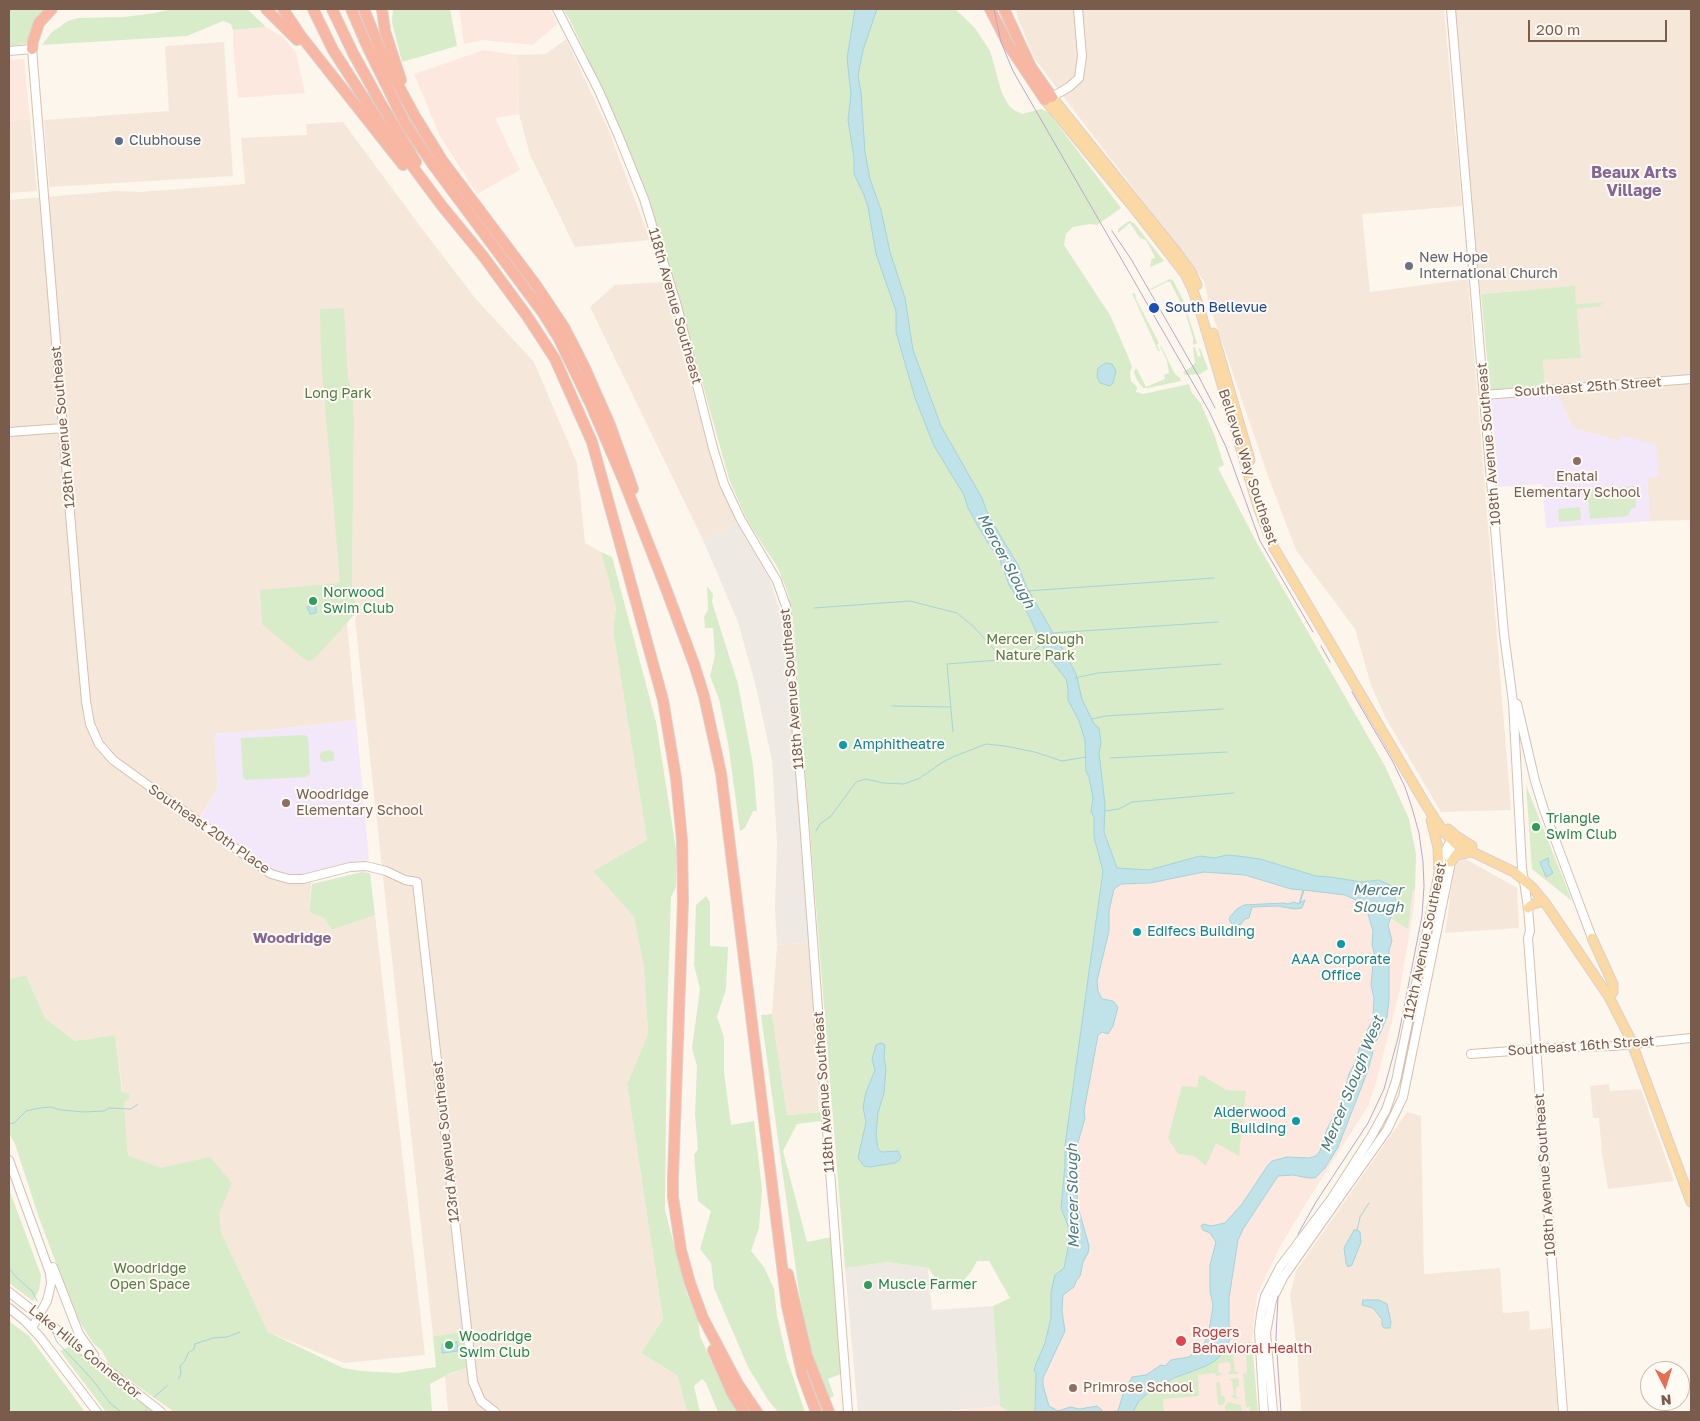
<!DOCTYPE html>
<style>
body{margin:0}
#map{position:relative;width:1700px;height:1421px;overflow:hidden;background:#fdf6ec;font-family:"Golos Text",sans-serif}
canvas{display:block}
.frame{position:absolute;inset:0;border:10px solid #7a5c4d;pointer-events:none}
.north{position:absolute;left:1640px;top:1361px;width:50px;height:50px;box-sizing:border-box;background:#fffaf3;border:1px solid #cabbb1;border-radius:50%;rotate:175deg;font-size:14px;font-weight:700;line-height:20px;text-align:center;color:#7a5c4d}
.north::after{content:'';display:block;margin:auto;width:18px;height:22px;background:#e76f51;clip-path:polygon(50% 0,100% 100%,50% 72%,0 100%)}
.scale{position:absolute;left:1528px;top:20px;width:139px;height:22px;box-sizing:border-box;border:2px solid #7a5c4d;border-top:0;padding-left:6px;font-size:15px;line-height:18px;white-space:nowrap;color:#7a5c4d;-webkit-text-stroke:4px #fffaf3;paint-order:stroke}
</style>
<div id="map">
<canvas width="1700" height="1421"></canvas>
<div class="frame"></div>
<div class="north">N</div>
<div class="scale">200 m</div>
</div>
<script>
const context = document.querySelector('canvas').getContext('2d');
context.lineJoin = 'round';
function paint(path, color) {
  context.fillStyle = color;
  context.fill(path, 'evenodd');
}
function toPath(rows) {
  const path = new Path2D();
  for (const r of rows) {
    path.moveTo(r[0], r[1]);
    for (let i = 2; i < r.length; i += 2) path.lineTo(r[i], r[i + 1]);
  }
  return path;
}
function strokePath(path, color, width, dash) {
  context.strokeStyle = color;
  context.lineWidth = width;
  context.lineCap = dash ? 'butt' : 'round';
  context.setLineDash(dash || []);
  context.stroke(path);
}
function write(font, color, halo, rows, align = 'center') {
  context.font = font + ' "Golos Text",sans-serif';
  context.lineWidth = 4;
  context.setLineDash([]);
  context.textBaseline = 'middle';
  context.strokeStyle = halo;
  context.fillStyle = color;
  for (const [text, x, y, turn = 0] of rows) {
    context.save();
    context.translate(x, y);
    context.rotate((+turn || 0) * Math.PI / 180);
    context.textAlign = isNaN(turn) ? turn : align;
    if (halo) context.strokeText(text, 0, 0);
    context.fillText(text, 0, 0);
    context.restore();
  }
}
paint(toPath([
 [1016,9,1444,9,1462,206,1362,214,1370,292,1468,279,1511,810,1441,812,1385,717,1371,685,1355,629,1296,550,1268,476,1210,307,1204,281,1034,58,1018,18],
 [1451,9,1691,9,1691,520,1650,521,1647,478,1621,436,1620,441,1573,428,1557,394,1545,385,1543,360,1581,357,1577,309,1599,307,1602,303,1576,304,1574,287,1475,294],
 [566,39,609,131,650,240,575,247,530,155,519,114,517,55,546,54],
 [224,42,233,176,49,187,44,120,169,111,165,46],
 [30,119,37,191,9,193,9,121],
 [343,122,423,230,475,298,534,362,577,463,585,543,601,552,616,608,613,630,647,840,593,871,634,917,644,968,648,1034,627,1084,663,1319,641,1353,678,1376,687,1412,448,1412,445,1376,467,1368,462,1332,433,1336,355,620,360,605,353,598,352,587,354,421,352,388,348,379,346,608,354,612,347,623,356,720,279,729,214,734,218,788,200,817,312,873,309,912,324,918,332,930,375,915,425,1355,344,1363,268,1332,221,1232,210,1157,160,1169,128,1155,124,1102,115,1035,75,1041,45,1018,26,975,9,979,9,200,117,191,140,192,245,184,241,138,307,135,306,124],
 [663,282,712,460,737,523,703,540,590,307,615,285],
 [1464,858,1517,888,1519,928,1445,933,1455,862],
 [810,942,819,1112,787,1115,772,1014,777,945],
 [1609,1084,1610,1091,1641,1089,1674,1181,1608,1189,1602,1154,1599,1118,1593,1118,1590,1086],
 [1407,1112,1421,1116,1424,1274,1500,1268,1503,1313,1529,1311,1530,1330,1551,1328,1558,1412,1301,1412,1297,1350,1290,1295,1296,1271]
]), '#f5e8da');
paint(toPath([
 [459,9,550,9,557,24,533,45,484,40,464,44],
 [266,27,283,37,296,53,305,93,238,98,233,46,233,30],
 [484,50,517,55,519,114,495,118,520,170,477,194,440,136,414,74],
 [24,59,30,119,9,121,9,60],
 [1211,864,1356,889,1415,890,1414,907,1399,994,1376,1083,1368,1106,1303,1208,1280,1247,1257,1295,1251,1346,1257,1412,1042,1412,1039,1374,1073,1155,1095,970,1114,889,1121,884],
 [1000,1406,1008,1412,943,1412]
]), '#fde8e0');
paint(toPath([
 [737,523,770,580,781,614,789,688,810,942,777,945,775,909,777,843,772,760,756,687,738,622,703,540],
 [887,1262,928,1268,932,1310,993,1306,1000,1406,936,1412,858,1412,845,1268]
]), '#efe9e4');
paint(toPath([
 [1557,394,1573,428,1620,441,1621,435,1656,445,1659,477,1647,478,1650,521,1546,528,1542,484,1498,487,1491,399],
 [356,720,369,860,357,861,312,873,290,875,271,868,200,818,218,788,214,734,279,729]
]), '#f3e8fa');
paint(toPath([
 [9,9,45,9,38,16,30,41,25,44,9,46],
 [172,9,247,9,266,27,233,30,231,24,223,21,187,36,42,45,52,32,68,21,78,18,124,17,155,13],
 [393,9,450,9,457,46,402,62,392,22],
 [563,9,955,9,975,28,990,51,1002,93,1009,106,1014,110,1022,114,1041,109,1048,112,1121,208,1097,225,1090,224,1073,227,1066,234,1064,245,1110,315,1128,356,1132,367,1130,373,1131,381,1137,387,1136,392,1143,394,1189,384,1192,393,1201,404,1214,434,1224,465,1218,468,1258,545,1385,766,1409,819,1416,854,1415,890,1413,890,1408,929,1392,919,1399,904,1395,890,1356,889,1211,864,1102,877,1079,1053,1065,1152,1065,1165,1061,1208,1068,1226,1069,1243,1064,1268,1051,1292,1051,1318,1045,1343,1034,1371,1036,1373,1035,1412,1008,1412,1000,1406,993,1306,1010,1298,989,1261,977,1261,971,1272,958,1286,942,1287,928,1268,887,1262,845,1268,793,619,788,593,778,568,748,522,729,479,675,284,650,203,618,124,570,20],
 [1129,221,1134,223,1164,261,1150,267,1152,258,1154,259,1155,257,1146,240,1140,238,1130,223,1118,233,1118,229],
 [1170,279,1173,280,1183,300,1197,343,1193,345,1193,338,1185,311,1170,282,1167,282,1151,290,1150,289],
 [1575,286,1576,304,1604,302,1599,307,1577,309,1581,358,1543,360,1545,385,1490,390,1481,294],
 [1132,293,1135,294,1136,299,1159,343,1157,345,1160,351,1158,351],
 [344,308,348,379,352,388,354,421,352,587,353,598,358,604,353,610,354,615,327,645,313,660,309,661,304,659,262,624,260,590,340,583,321,357,320,309],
 [1160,346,1161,346,1175,374,1180,378,1181,381,1148,388,1143,388,1137,380,1134,373,1135,369,1137,369,1146,387,1165,379,1164,375,1169,373,1167,361],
 [1195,347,1198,357,1201,356,1198,347,1201,350,1208,369,1200,374,1185,375,1183,372,1191,367,1195,363,1193,348],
 [1634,486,1636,507,1631,509,1628,516,1590,519,1587,490],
 [1580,507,1581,520,1559,522,1558,509],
 [601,552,612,557,656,722,676,849,676,887,671,897,667,1017,665,1210,686,1291,698,1320,700,1336,722,1385,738,1412,718,1412,706,1383,702,1379,694,1386,700,1412,687,1412,678,1376,641,1353,663,1319,627,1084,648,1034,644,968,634,917,593,871,647,840,613,630,616,608],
 [707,586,713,594,712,602,738,684,753,765,757,811,753,811,745,828,740,831,728,743,719,699,710,676,715,656,713,628,705,628,704,617,708,610],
 [305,735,308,738,310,774,306,777,246,780,243,777,241,738],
 [331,750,334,753,334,761,323,762,320,759,320,754,323,751],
 [1526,785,1572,901,1532,869],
 [362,872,370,873,375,915,332,930,324,918,309,912,312,884],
 [706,896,710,902,710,946,728,947,726,989,717,1017,724,1037,724,1072,731,1125,754,1121,762,1189,759,1228,751,1251,764,1267,774,1289,777,1316,787,1359,805,1412,778,1412,768,1400,748,1367,714,1288,711,1263,700,1249,711,1211,698,1201,694,1155,698,1149,695,1114,697,1066,692,1048,700,989,694,965,696,905],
 [26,975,45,1018,75,1041,115,1035,122,1092,129,1094,129,1099,124,1102,128,1155,160,1168,210,1157,232,1183,219,1214,221,1232,268,1332,343,1368,362,1371,397,1373,436,1367,433,1336,462,1332,467,1368,451,1373,430,1384,432,1412,174,1412,110,1366,102,1351,93,1343,76,1316,39,1218,15,1144,9,1133,9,979],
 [772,1014,787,1115,821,1112,821,1121,797,1124,783,1151,807,1242,832,1237,841,1374,828,1379,834,1396,828,1399,817,1371,806,1335,798,1285,761,1015],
 [1202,1075,1226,1090,1246,1091,1239,1156,1216,1143,1206,1166,1194,1156,1178,1154,1168,1138,1182,1086,1197,1087,1199,1076],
 [9,1189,41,1275,39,1290,33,1301,9,1283],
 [9,1321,29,1336,85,1412,9,1412],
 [1252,1342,1258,1412,1250,1412,1250,1407,1246,1407,1243,1374,1247,1372,1246,1355,1241,1353,1233,1356,1235,1371,1238,1372,1238,1374,1228,1374,1228,1372,1231,1371,1230,1363,1226,1362,1218,1364,1219,1373,1222,1373,1222,1375,1216,1376,1215,1373,1198,1375,1199,1396,1163,1399,1164,1412,1133,1412,1139,1401,1149,1392,1181,1375,1228,1345],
 [71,1346,99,1367,155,1412,106,1412,60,1351],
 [1237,1378,1239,1380,1239,1386,1236,1387,1236,1396,1240,1398,1236,1399,1230,1396,1234,1395,1232,1381,1228,1379],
 [1216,1382,1220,1382,1221,1396,1224,1396,1226,1401,1223,1405,1218,1405],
 [1228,1402,1241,1405,1242,1412,1234,1412,1233,1410,1225,1411,1225,1406]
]), '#d8ecc9');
const water = toPath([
 [855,9,877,9,863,50,858,76,861,92,865,152,870,179,881,210,890,252,905,298,913,350,941,426,982,498,988,515,1018,565,1026,586,1067,657,1076,674,1082,699,1094,724,1099,728,1101,743,1099,753,1105,804,1104,832,1117,868,1149,870,1200,856,1215,858,1226,855,1238,856,1260,859,1316,876,1330,877,1362,882,1379,880,1390,885,1397,902,1388,925,1392,941,1389,950,1389,1000,1387,1017,1377,1040,1371,1046,1373,1051,1368,1070,1338,1147,1325,1168,1315,1178,1309,1178,1293,1175,1278,1176,1243,1229,1238,1240,1229,1298,1229,1326,1232,1334,1225,1351,1216,1360,1206,1366,1174,1378,1149,1392,1139,1401,1133,1412,1035,1412,1036,1373,1034,1371,1036,1364,1045,1343,1051,1318,1051,1292,1055,1275,1064,1268,1069,1243,1068,1226,1061,1208,1065,1165,1065,1145,1103,871,1094,837,1094,817,1091,812,1093,798,1089,777,1086,771,1085,740,1079,721,1068,700,1068,688,1066,679,1047,655,1028,614,1009,585,999,557,992,549,979,528,968,508,964,495,934,446,915,398,896,332,896,311,876,254,868,207,864,195,854,174,854,158,848,120,851,94,847,58,855,9],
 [1204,872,1245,875,1291,889,1303,890,1299,904,1294,902,1288,904,1283,903,1244,905,1237,909,1230,917,1229,920,1232,924,1236,925,1241,924,1245,919,1249,918,1252,907,1277,906,1295,909,1302,908,1305,900,1300,903,1304,890,1345,895,1356,900,1363,906,1368,914,1373,931,1372,945,1374,952,1371,985,1374,998,1373,1019,1361,1043,1355,1063,1349,1074,1342,1101,1327,1129,1320,1151,1316,1156,1309,1158,1287,1157,1272,1161,1268,1165,1242,1204,1225,1223,1211,1226,1203,1224,1201,1226,1203,1230,1210,1233,1216,1242,1210,1265,1210,1292,1213,1304,1212,1313,1208,1335,1205,1342,1189,1357,1171,1360,1165,1366,1161,1365,1146,1375,1132,1377,1124,1391,1118,1411,1104,1412,1097,1406,1080,1409,1070,1407,1058,1411,1049,1406,1043,1385,1043,1378,1065,1331,1062,1311,1063,1295,1074,1287,1076,1281,1080,1276,1083,1262,1088,1253,1089,1246,1078,1207,1075,1169,1079,1151,1077,1146,1085,1118,1084,1111,1098,1035,1102,1032,1108,1034,1113,1026,1118,1007,1113,1001,1102,999,1098,991,1097,981,1109,931,1109,911,1114,889,1121,884,1150,883,1204,872],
 [1106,363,1112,364,1116,371,1113,383,1110,386,1100,383,1097,377,1098,368,1106,363],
 [309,597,316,597,316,613,310,614,307,607,311,605,309,597],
 [1548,858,1549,861,1548,863,1553,873,1546,877,1540,862,1548,858],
 [881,1043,885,1045,884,1057,886,1069,884,1093,878,1113,876,1135,878,1149,882,1152,898,1151,901,1157,899,1160,895,1163,870,1167,864,1166,858,1158,866,1122,863,1107,866,1092,875,1070,872,1059,876,1045,881,1043],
 [1354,1230,1357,1230,1360,1232,1361,1242,1352,1265,1348,1267,1346,1263,1344,1248,1354,1230],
 [1363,1300,1379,1300,1387,1304,1391,1322,1390,1328,1384,1328,1382,1325,1382,1319,1373,1308,1362,1305,1363,1300],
 [457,1342,458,1351,442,1353,442,1344,457,1342]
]);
paint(water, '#bfe3e8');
strokePath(water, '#a5d3da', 1);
strokePath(toPath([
 [1027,591,1214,578],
 [814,608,910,601,957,613,973,626,1000,656,1012,658,1026,656,1043,643],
 [1052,633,1218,622],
 [1075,678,1098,673,1221,664],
 [892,706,951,707],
 [1092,719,1105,716,1223,709],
 [953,732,947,664,1011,659],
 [1110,758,1227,752],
 [1105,811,1119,809,1132,802,1234,793],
 [816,831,820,824,831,816,856,782,866,779,883,783,904,784,920,778,943,762,955,756,986,744,1005,746,1035,752,1062,761,1086,757],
 [9,1124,14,1123,26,1111,40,1108,50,1107,61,1110,84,1112,104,1111,109,1108,131,1109,138,1104],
 [1357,1230,1360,1217,1369,1203],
 [9,1268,16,1277,32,1291,37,1301],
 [51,1329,57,1342,91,1378,110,1403,121,1412],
 [178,1379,181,1374,180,1366,185,1361,188,1353,194,1349,195,1344,213,1338,227,1337,240,1332],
 [154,1397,167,1386],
 [144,1412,147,1409]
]), '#a5d3da', 1);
const secondary = toPath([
 [557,9,599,91,619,137,644,199,677,306,713,448,724,484,741,520,777,581,786,606,803,807,848,1412],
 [1451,9,1504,634,1513,702,1522,868,1528,908,1530,931,1528,938,1563,1412],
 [9,51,32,49,79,623,86,701,90,724,99,744,113,760,271,874,289,879,303,879,350,867,366,866,386,871,405,880,417,882,473,1382,481,1401,495,1412],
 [1052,97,1069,87,1079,78,1082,56,1078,9],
 [1484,395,1691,379],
 [9,432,63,428],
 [1513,702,1517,704,1535,781,1544,810,1592,938],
 [1471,1054,1567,1047,1614,1046,1691,1038],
 [9,1160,50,1273,51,1284,47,1301,32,1328],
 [53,1267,79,1334,94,1355],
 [9,1292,161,1412],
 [9,1308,25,1321,40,1337,97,1412],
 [1264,1412,1259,1331,1261,1314,1265,1296,1280,1267,1332,1198,1371,1137,1386,1110,1396,1081,1442,857,1453,836],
 [1273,1412,1266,1333,1272,1300,1284,1276,1387,1130,1403,1097,1450,867,1451,840]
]);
const primary = toPath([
 [1052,97,1178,254,1191,272,1197,285],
 [1045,100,1133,207,1185,274,1192,288,1200,310,1258,507,1274,548,1426,805,1443,831,1456,844,1514,872,1532,887,1546,904,1609,997,1630,1038,1691,1202],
 [1213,333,1250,460],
 [1431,820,1438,848,1439,873],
 [1448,829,1456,836,1472,846],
 [1451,862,1456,855,1471,852],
 [1528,908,1533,904,1544,901],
 [1592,938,1613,984,1613,992,1609,997]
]);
const highway = toPath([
 [266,9,297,40],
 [283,9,301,36,403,165],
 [313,9,333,50,378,120,442,206,483,256,527,316,555,359,592,442,663,700,676,778,682,840,683,901,673,1177,673,1197,681,1250,690,1283,703,1318,738,1384,757,1412],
 [332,9,353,53,380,102,416,162],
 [351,9,368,48,405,123,433,165,543,313,558,337,591,405,625,484,665,586,694,664,704,696,721,773,787,1306,802,1374,816,1412],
 [364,9,383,57,416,118,442,160,536,285,564,327,584,366,610,425,633,489],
 [382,9,385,31,401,80],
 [990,9,1009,46,1045,100],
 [1004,9,1031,67,1052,97],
 [32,49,33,41,39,23,52,9],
 [788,1274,807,1356,829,1412],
 [713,1350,732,1393,744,1412]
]);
strokePath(secondary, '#d6c0b0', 10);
strokePath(primary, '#dad1cd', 11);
strokePath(highway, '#dad1cd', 12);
strokePath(secondary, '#fff', 8);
strokePath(primary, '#fbd9a5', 9);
strokePath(highway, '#f7b7a3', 10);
strokePath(toPath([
 [994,9,1001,42,1013,71,1209,411,1226,447,1260,541,1313,632],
 [1112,231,1131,259,1199,377,1215,408],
 [1321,646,1330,662],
 [1298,1234,1316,1202,1368,1123,1384,1089,1398,1038,1422,916,1424,886,1423,862,1419,833,1412,808,1405,787,1393,762,1352,692],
 [1278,1296,1276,1338,1281,1412]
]), '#b9a8c9', 1);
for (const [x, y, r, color] of [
 [119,141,5,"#5c6f8a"],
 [1409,266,5,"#6b7280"],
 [1154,308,6,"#1a4fb4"],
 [1577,461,5,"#8d6e63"],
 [313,601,5,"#2e9e5b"],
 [843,745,5,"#0f9aa8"],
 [286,803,5,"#8d6e63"],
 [1536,827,5,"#2e9e5b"],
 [1137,932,5,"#0f9aa8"],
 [1341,944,5,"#0f9aa8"],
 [1296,1121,5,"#0f9aa8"],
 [868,1285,5,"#2e9e5b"],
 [1181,1341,6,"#e0444e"],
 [449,1345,5,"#2e9e5b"],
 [1073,1388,5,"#8d6e63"]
]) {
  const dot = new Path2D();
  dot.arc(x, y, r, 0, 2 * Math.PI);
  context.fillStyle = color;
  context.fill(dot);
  strokePath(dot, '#fffaf3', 2);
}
write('14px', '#4e5e75', '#fffaf3', [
 ["Clubhouse",129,141]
], 'left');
write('14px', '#5b616d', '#fffaf3', [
 ["New Hope",1419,258],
 ["International Church",1419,274]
], 'left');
write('14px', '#7a5c4d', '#fffaf3', [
 ["118th Avenue Southeast",675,306,74],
 ["Southeast 25th Street",1588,387,-4],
 ["128th Avenue Southeast",63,427,-95],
 ["108th Avenue Southeast",1489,444,-95],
 ["Bellevue Way Southeast",1248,467,72],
 ["118th Avenue Southeast",792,689,-95],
 ["Southeast 20th Place",209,829,35],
 ["112th Avenue Southeast",1425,941,-78],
 ["Southeast 16th Street",1581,1046,-4],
 ["118th Avenue Southeast",824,1092,-94],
 ["123rd Avenue Southeast",446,1142,-96],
 ["108th Avenue Southeast",1545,1175,-94],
 ["Lake Hills Connector",85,1352,39]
]);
write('14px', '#164399', '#fffaf3', [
 ["South Bellevue",1165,308]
], 'left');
write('14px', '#537a41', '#fffaf3', [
 ["Long Park",338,394],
 ["Mercer Slough",1035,640],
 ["Nature Park",1035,656],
 ["Woodridge",150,1269],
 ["Open Space",150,1285]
]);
write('14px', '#785e54', '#fffaf3', [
 ["Enatai",1577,477,"center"],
 ["Elementary School",1577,493,"center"],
 ["Woodridge",296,795],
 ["Elementary School",296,811],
 ["Primrose School",1083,1388]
], 'left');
write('14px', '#27864d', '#fffaf3', [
 ["Norwood",323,593],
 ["Swim Club",323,609],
 ["Triangle",1546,819],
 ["Swim Club",1546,835],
 ["Muscle Farmer",878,1285],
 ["Woodridge",459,1337],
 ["Swim Club",459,1353]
], 'left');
write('14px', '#0d838f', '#fffaf3', [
 ["Amphitheatre",853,745],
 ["Edifecs Building",1147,932],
 ["AAA Corporate",1341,960,"center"],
 ["Office",1341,976,"center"],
 ["Alderwood",1286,1113,"right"],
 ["Building",1286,1129,"right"]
], 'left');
write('14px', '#be3a42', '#fffaf3', [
 ["Rogers",1192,1333],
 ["Behavioral Health",1192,1349]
], 'left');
write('italic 15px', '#437c86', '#fffaf3', [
 ["Mercer Slough",1006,561,62],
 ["Mercer",1378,890],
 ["Slough",1378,907],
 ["Mercer Slough West",1352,1084,-68],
 ["Mercer Slough",1073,1196,-91]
]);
write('bold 15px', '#846695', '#fffaf3', [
 ["Woodridge",292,938]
]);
write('bold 16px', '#846695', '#fffaf3', [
 ["Beaux Arts",1634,173],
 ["Village",1634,191]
]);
</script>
